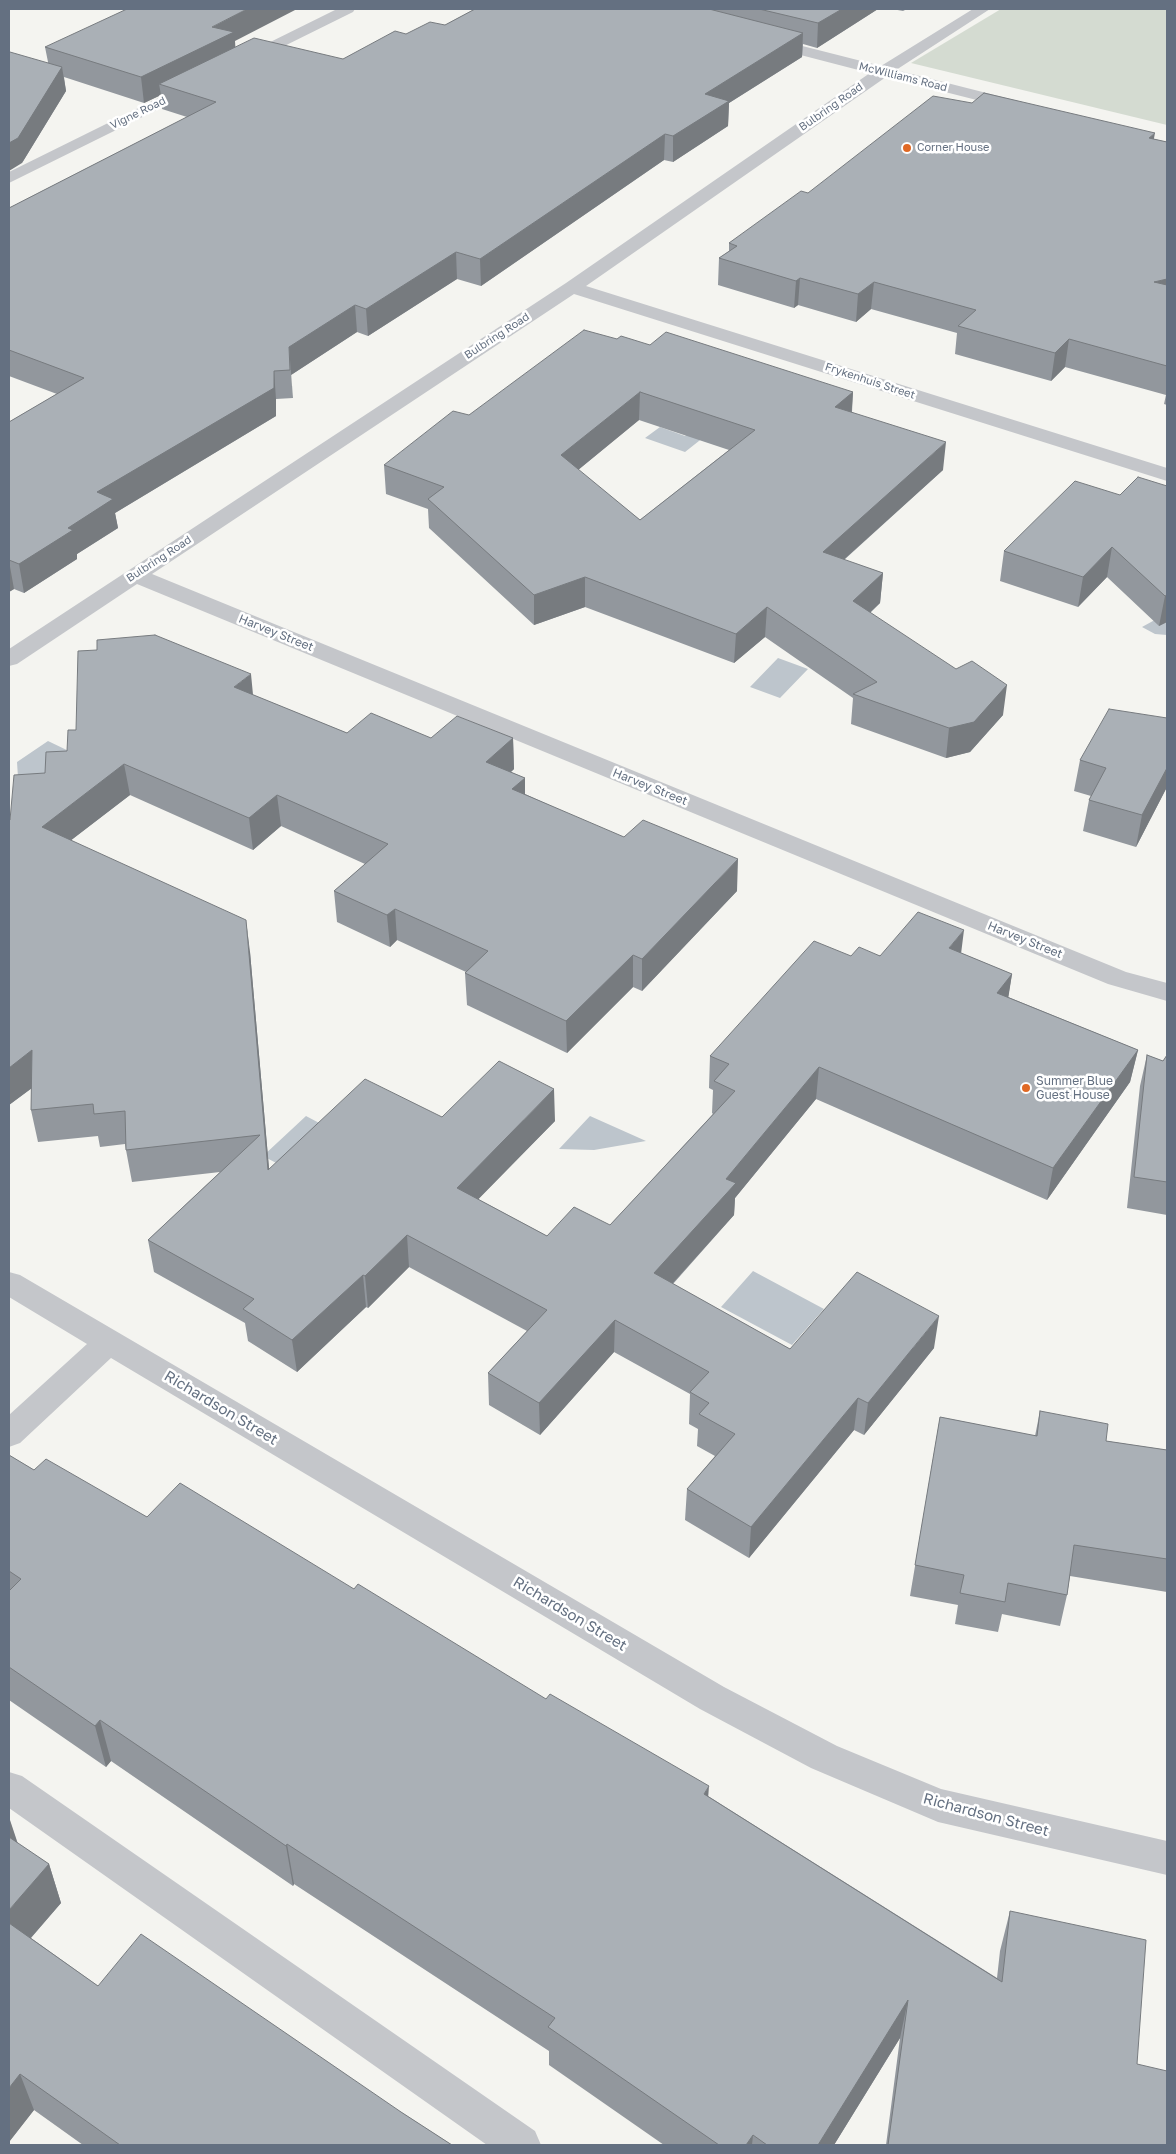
<!DOCTYPE html>
<style>
body{margin:0}
#map{position:relative;width:1176px;height:2154px;overflow:hidden;background:#f4f4f0;font-family:"Golos Text",sans-serif}
canvas{display:block}
.frame{position:absolute;inset:0;border:10px solid #647081;pointer-events:none}
</style>
<div id="map">
<canvas width="1176" height="2154"></canvas>
<div class="frame"></div>
</div>
<script>
const context = document.querySelector('canvas').getContext('2d');
context.lineJoin = 'round';
function paint(path, color) {
  context.fillStyle = color;
  context.fill(path, 'evenodd');
}
function toPath(rows) {
  const path = new Path2D();
  for (const r of rows) {
    path.moveTo(r[0], r[1]);
    for (let i = 2; i < r.length; i += 2) path.lineTo(r[i], r[i + 1]);
  }
  return path;
}
function strokePath(path, color, width, dash) {
  context.strokeStyle = color;
  context.lineWidth = width;
  context.lineCap = dash ? 'butt' : 'round';
  context.setLineDash(dash || []);
  context.stroke(path);
}
function write(font, color, halo, rows, align = 'center') {
  context.font = font + ' "Golos Text",sans-serif';
  context.lineWidth = 5;
  context.setLineDash([]);
  context.textBaseline = 'middle';
  context.strokeStyle = halo;
  context.fillStyle = color;
  for (const [text, x, y, turn = 0] of rows) {
    context.save();
    context.translate(x, y);
    context.rotate((+turn || 0) * Math.PI / 180);
    context.textAlign = isNaN(turn) ? turn : align;
    if (halo) context.strokeText(text, 0, 0);
    context.fillText(text, 0, 0);
    context.restore();
  }
}
paint(toPath([
 [1001,9,1167,9,1167,125,911,63]
]), '#d4dbd1');
paint(toPath([
 [660,427,685,436,690,432,704,437,685,452,645,438],
 [1167,608,1167,635,1155,634,1142,627,1162,616],
 [778,658,808,669,780,698,750,687],
 [48,741,75,754,19,793,17,762],
 [306,1116,342,1135,299,1175,263,1156],
 [590,1116,646,1141,594,1150,559,1149],
 [753,1271,824,1309,792,1345,721,1307]
]), '#bdc5cc');
paint(toPath([
 [337,9,355,9,353,12,250,63,245,65,237,60,240,57,337,9],
 [973,9,990,9,896,70,1022,102,1024,105,1022,108,1016,110,886,77,586,286,1167,468,1167,481,574,294,152,574,1126,972,1167,983,1167,1001,1108,984,137,584,17,664,9,666,9,649,566,283,870,73,762,45,759,42,762,39,767,37,881,66,973,9],
 [195,80,201,82,203,85,201,88,9,183,9,172,195,80],
 [9,1272,20,1275,724,1687,837,1746,941,1789,1167,1841,1167,1875,938,1822,811,1768,700,1709,111,1358,20,1443,9,1447,9,1415,87,1344,9,1297,9,1272],
 [9,1772,22,1776,535,2131,541,2145,487,2145,9,1808,9,1772]
]), '#c4c6ca');
paint(toPath([
 [475,9,878,9,817,48,803,44,802,57,729,103,728,126,673,162,664,160,481,286,457,279,368,336,357,332,291,375,293,398,276,399,276,416,115,513,118,528,77,554,77,559,24,593,14,589,9,592,9,422,57,394,9,376,9,208,187,117,162,109,161,95,144,103,64,77,66,91,22,163,48,62,45,47,235,41,235,47,343,59,406,34,445,25],
 [892,9,907,9,903,11],
 [1154,139,1167,142,1167,405,1164,404,1166,395,1065,367,1051,381,955,354,957,333,871,309,856,322,798,305,794,308,718,285,719,258,729,251,729,243,808,193],
 [617,339,650,345,853,392,852,412,943,470,844,560,883,573,880,603,870,613,1003,715,970,752,946,758,851,724,853,698,765,637,734,663,585,607,534,625,429,528,428,509,386,494,384,465,469,415],
 [639,420,729,450,640,520,578,470],
 [1167,486,1167,622,1159,626,1107,577,1078,607,1000,581,1004,551],
 [1167,624,1167,635,1166,633],
 [253,695,347,733,431,738,513,738,514,769,511,772,525,778,525,794,737,891,642,991,633,987,567,1053,467,1005,465,973,466,972,397,940,390,947,337,922,334,891,365,864,281,826,253,850,130,795,71,840,250,952,269,1169,442,1117,555,1121,478,1199,547,1236,610,1225,713,1114,712,1113,713,1090,709,1088,710,1056,851,956,961,953,1012,974,1008,997,1138,1050,1130,1082,1047,1200,816,1099,735,1198,734,1215,673,1284,790,1349,934,1348,864,1435,854,1430,749,1558,685,1520,687,1489,715,1456,697,1446,698,1429,689,1424,690,1394,614,1352,540,1435,489,1405,488,1373,527,1331,409,1267,368,1308,366,1307,297,1372,248,1341,245,1323,154,1272,148,1240,220,1172,132,1182,126,1150,125,1144,100,1147,98,1136,38,1142,31,1110,32,1088,9,1105,10,820,45,773,67,751,76,730],
 [1167,718,1167,787,1136,847,1083,831,1089,800,1091,796,1074,791,1080,760],
 [1147,1055,1163,1061,1167,1055,1167,1215,1127,1208,1140,1086],
 [1040,1411,1106,1441,1167,1450,1167,1592,1070,1576,1067,1595,1060,1626,1002,1614,998,1632,955,1624,958,1605,910,1596,940,1417,1035,1436],
 [9,1455,34,1470,147,1517,354,1589,708,1796,997,1978,1000,1951,1010,1911,1137,2064,1167,2145,886,2145,900,2038,834,2145,664,2145,549,2065,549,2051,294,1884,293,1886,111,1761,106,1767,9,1700],
 [17,1843,49,1864,61,1903,31,1938,98,1986,401,2112,452,2145,83,2145,34,2110,9,2142]
]), '#92979d');
paint(toPath([
 [247,9,297,9,235,41,236,57,159,84,161,95,144,103,141,77,212,27],
 [842,9,878,9,817,48,818,23],
 [803,33,802,57,729,103,728,126,673,162,673,136,705,94],
 [62,67,66,91,22,163,9,171,9,143],
 [1155,133,1150,159,1149,138],
 [665,134,664,160,481,286,480,259],
 [456,252,457,279,368,336,366,309],
 [800,278,798,305,794,308,796,281],
 [1167,279,1167,305,1154,282],
 [874,282,871,309,856,322,858,294],
 [355,305,357,332,291,375,293,398,289,347],
 [1069,339,1065,367,1051,381,1055,353],
 [274,371,276,399,276,416,115,513,118,528,77,554,77,559,24,593,19,564,68,528,97,492],
 [640,392,639,420,561,484,561,455],
 [853,392,851,420,835,407],
 [946,442,943,470,820,581,823,552],
 [1112,547,1107,577,1078,607,1083,577],
 [9,561,14,589,9,592],
 [883,573,880,603,850,631,853,601],
 [585,577,585,607,534,625,534,595],
 [1167,595,1167,622,1159,626,1165,596],
 [767,607,765,637,734,663,736,634],
 [251,674,254,705,234,687],
 [1007,685,1003,715,970,752,946,758,949,728],
 [513,738,514,769,487,793,486,762],
 [124,764,130,795,48,858,42,827],
 [1167,768,1167,787,1136,847,1142,815],
 [525,778,525,809,512,789],
 [277,795,281,826,253,850,249,818],
 [738,859,737,891,642,991,642,959],
 [395,909,397,940,390,947,387,915],
 [246,920,250,952,272,1202,268,1170],
 [964,930,960,962,949,948],
 [633,955,633,987,567,1053,566,1021],
 [1012,974,1007,1006,997,993],
 [32,1050,40,1082,9,1105,9,1068],
 [1138,1050,1130,1082,1047,1200,1053,1168],
 [819,1067,816,1099,735,1198,734,1215,653,1305,654,1273,726,1179],
 [554,1089,555,1121,458,1220,457,1188],
 [407,1235,409,1267,368,1308,365,1276],
 [363,1275,366,1307,297,1372,292,1340],
 [939,1316,934,1348,864,1435,868,1403],
 [615,1320,614,1352,540,1435,539,1403],
 [858,1398,854,1430,749,1558,751,1527],
 [100,1720,111,1761,106,1767,95,1726],
 [709,1786,706,1826,704,1794],
 [9,1817,19,1847,9,1858],
 [287,1844,294,1884,293,1886,286,1846],
 [49,1864,61,1903,15,1956,9,1938,9,1910],
 [908,2000,900,2038,834,2145,818,2145],
 [20,2074,34,2110,9,2142,9,2088],
 [753,2135,752,2145,746,2145]
]), '#777b7f');
const building = toPath([
 [127,9,247,9,212,27,234,32,141,77,45,47,127,9],
 [475,9,709,9,803,33,705,94,729,101,673,136,665,134,480,259,456,252,366,309,355,305,289,347,290,370,274,371,274,388,97,492,113,499,68,528,73,530,19,564,9,560,9,422,84,378,9,350,9,208,216,102,159,84,254,38,343,59,395,31,406,34,430,22,445,25,475,9],
 [759,9,842,9,818,23,759,9],
 [9,52,10,52,62,67,18,138,9,143,9,52],
 [984,93,1155,133,1149,138,1167,142,1167,279,1154,282,1167,285,1167,366,1069,339,1055,353,958,326,976,310,874,282,858,294,800,278,796,281,719,258,737,246,729,243,801,191,808,193,933,96,972,103,984,93],
 [584,330,617,339,621,336,650,345,666,332,853,392,835,407,946,442,823,552,883,573,853,601,956,669,972,661,1007,685,974,722,949,728,853,694,877,682,767,607,736,634,585,577,534,595,428,499,444,487,384,465,453,411,469,415,584,330],
 [640,392,755,430,640,520,561,455,640,392],
 [1138,477,1167,486,1167,595,1165,596,1112,547,1083,577,1004,551,1075,481,1120,495,1138,477],
 [155,635,251,674,234,687,347,733,371,713,431,738,457,716,513,738,486,762,525,778,512,789,624,837,643,820,738,859,642,959,633,955,566,1021,465,973,488,951,395,909,387,915,334,891,388,844,277,795,249,818,124,764,42,827,246,920,268,1170,365,1079,442,1117,499,1061,554,1089,457,1188,547,1236,574,1207,610,1225,735,1091,714,1081,729,1064,710,1056,814,941,851,956,859,947,880,956,918,912,964,930,949,948,1012,974,997,993,1138,1050,1053,1168,819,1067,726,1179,736,1183,654,1273,790,1349,857,1272,939,1316,868,1403,858,1398,751,1527,687,1489,735,1434,699,1414,709,1403,690,1392,709,1372,615,1320,539,1403,488,1373,547,1310,407,1235,365,1276,363,1275,292,1340,243,1309,254,1299,148,1240,260,1135,126,1150,125,1111,94,1114,93,1104,31,1110,32,1050,9,1068,9,819,10,820,14,775,45,773,46,752,67,751,68,730,76,730,78,651,97,650,97,640,155,635],
 [1109,709,1167,718,1167,768,1142,815,1089,800,1106,768,1080,760,1109,709],
 [1147,1055,1163,1061,1167,1055,1167,1182,1134,1177,1147,1055],
 [1040,1411,1108,1424,1106,1441,1167,1450,1167,1559,1074,1545,1067,1595,1008,1583,1005,1602,960,1593,964,1575,915,1565,940,1417,1037,1436,1040,1411],
 [9,1455,34,1470,46,1459,147,1517,180,1483,354,1589,358,1584,546,1699,550,1694,709,1786,704,1794,1002,1982,1010,1911,1146,1940,1137,2064,1167,2071,1167,2145,888,2145,908,2000,818,2145,767,2145,753,2135,746,2145,719,2145,548,2027,555,2018,287,1844,286,1846,100,1720,95,1726,9,1667,9,1591,21,1579,9,1571,9,1455],
 [9,1837,49,1864,9,1910,9,1837],
 [9,1923,98,1986,141,1934,401,2112,452,2145,120,2145,20,2074,9,2088,9,1923]
]);
paint(building, '#aab0b6');
strokePath(building, '#777b7f', 1);
for (const [x, y, r, color] of [
 [907,148,5,"#e06925"],
 [1026,1088,5,"#e06925"]
]) {
  const dot = new Path2D();
  dot.arc(x, y, r, 0, 2 * Math.PI);
  context.fillStyle = color;
  context.fill(dot);
  strokePath(dot, '#fff', 2);
}
write('11px', '#647081', '#fff', [
 ["McWilliams Road",903,77,14],
 ["Bulbring Road",831,107,-35],
 ["Vigne Road",138,113,-26],
 ["Bulbring Road",497,336,-33],
 ["Frykenhuis Street",870,381,18],
 ["Bulbring Road",159,559,-33]
]);
write('11px', '#647081', '#fff', [
 ["Corner House",917,148]
], 'left');
write('12px', '#647081', '#fff', [
 ["Harvey Street",276,633,22],
 ["Harvey Street",650,787,22],
 ["Harvey Street",1025,940,22]
]);
write('12px', '#647081', '#fff', [
 ["Summer Blue",1036,1081],
 ["Guest House",1036,1095]
], 'left');
write('15px', '#647081', '#fff', [
 ["Richardson Street",221,1408,31],
 ["Richardson Street",570,1614,31],
 ["Richardson Street",986,1815,15]
]);
</script>
